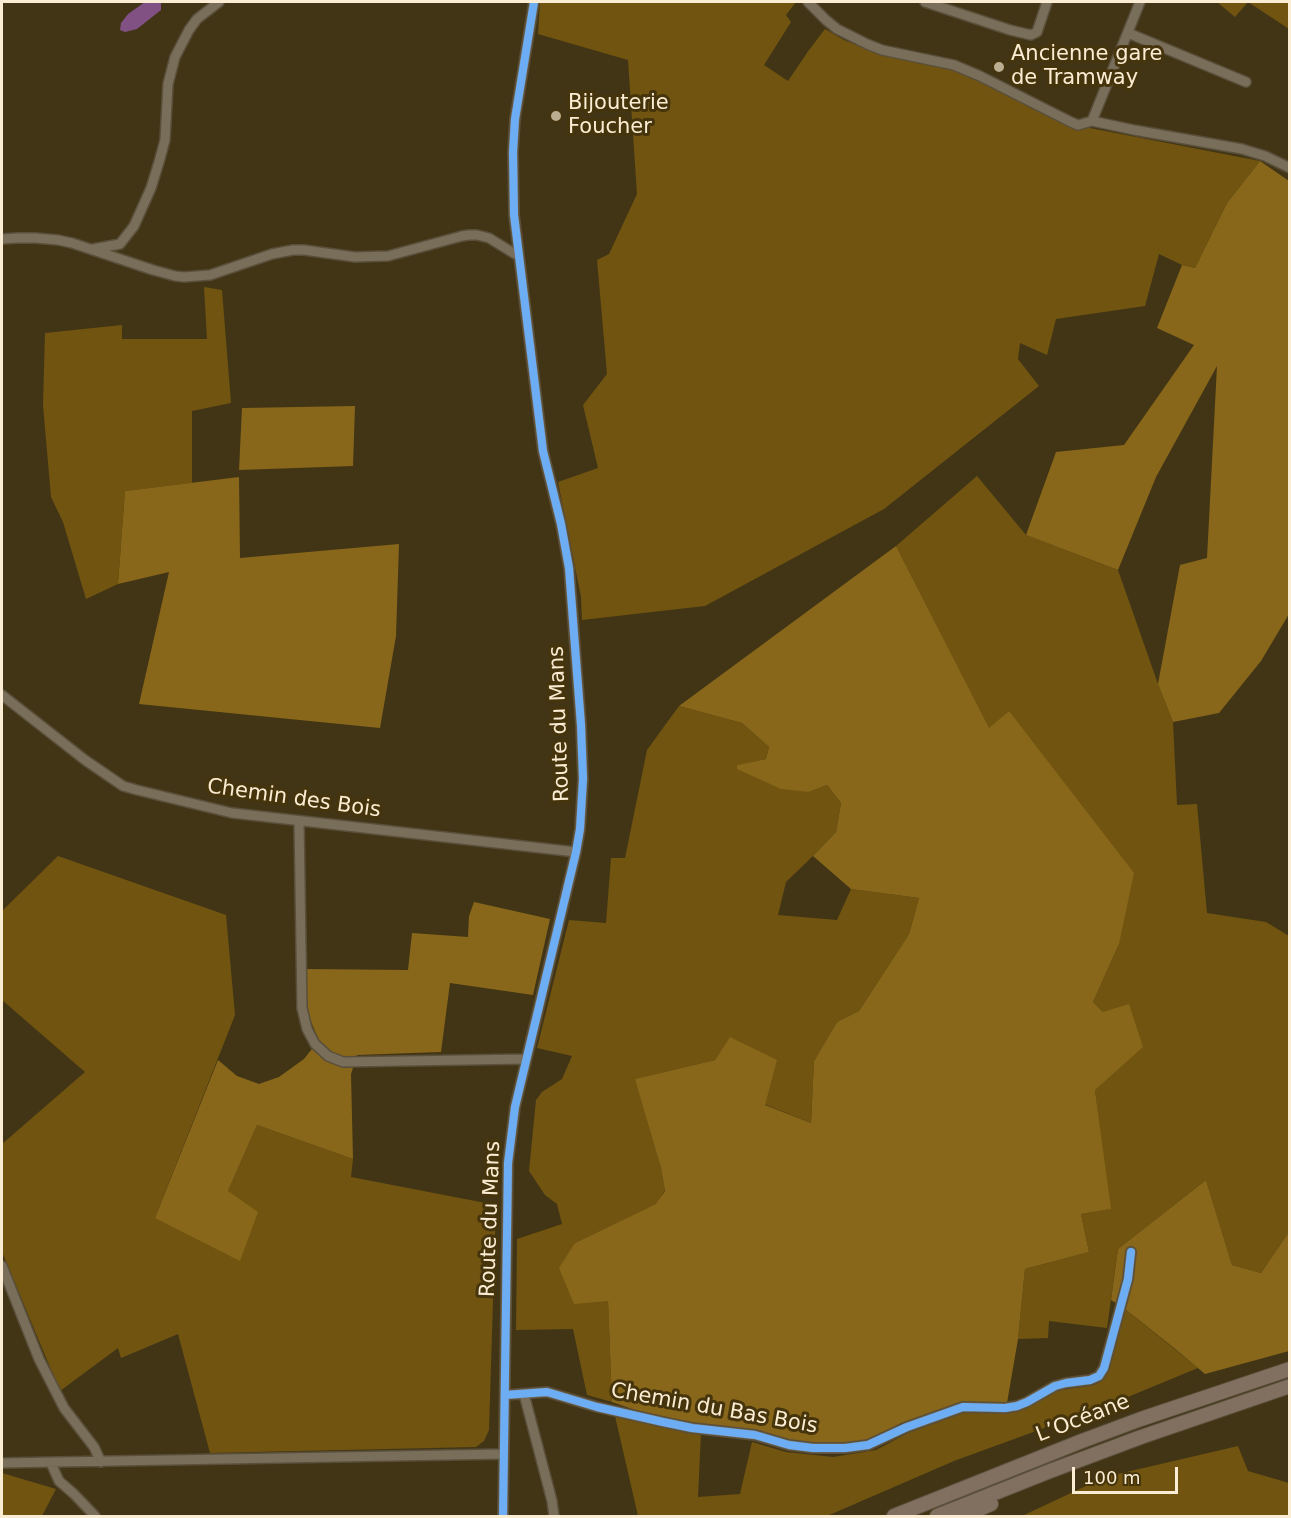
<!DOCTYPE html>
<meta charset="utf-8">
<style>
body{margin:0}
#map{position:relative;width:1291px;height:1518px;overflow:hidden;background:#423516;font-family:"DejaVu Sans",sans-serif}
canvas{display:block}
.frame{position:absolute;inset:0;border:3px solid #fbedd3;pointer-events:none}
.scale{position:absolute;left:1072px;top:1467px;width:106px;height:27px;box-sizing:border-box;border:3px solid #fbedd3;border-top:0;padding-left:8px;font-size:18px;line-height:21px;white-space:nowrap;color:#fbedd3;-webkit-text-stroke:4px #45340c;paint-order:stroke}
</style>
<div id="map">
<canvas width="1291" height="1518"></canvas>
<div class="frame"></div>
<div class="scale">100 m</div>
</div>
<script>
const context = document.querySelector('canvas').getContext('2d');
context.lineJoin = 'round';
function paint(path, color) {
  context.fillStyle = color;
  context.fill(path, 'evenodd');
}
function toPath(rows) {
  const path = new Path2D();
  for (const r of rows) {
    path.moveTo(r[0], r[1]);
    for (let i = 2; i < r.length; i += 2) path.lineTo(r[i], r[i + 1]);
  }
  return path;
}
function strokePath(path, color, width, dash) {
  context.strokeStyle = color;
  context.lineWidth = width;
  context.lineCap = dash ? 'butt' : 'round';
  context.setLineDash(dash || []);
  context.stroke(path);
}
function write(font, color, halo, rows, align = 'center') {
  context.font = font + ' "DejaVu Sans",sans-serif';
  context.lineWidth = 6;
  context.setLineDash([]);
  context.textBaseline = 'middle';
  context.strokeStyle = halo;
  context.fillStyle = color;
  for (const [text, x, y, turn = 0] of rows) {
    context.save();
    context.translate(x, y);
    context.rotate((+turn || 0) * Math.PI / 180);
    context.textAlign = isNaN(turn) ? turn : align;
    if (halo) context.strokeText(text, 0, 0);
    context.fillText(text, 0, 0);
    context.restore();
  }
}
paint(toPath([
 [540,2,796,2,786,15,791,22,764,65,788,81,809,50,825,29,844,40,866,49,888,55,928,63,961,72,1064,123,1260,161,1227,203,1195,268,1182,265,1159,254,1145,306,1056,319,1047,355,1020,343,1018,359,1039,386,884,509,705,606,582,620,581,597,558,482,598,468,583,405,607,374,597,260,609,254,637,194,628,60,538,34],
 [1217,2,1289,2,1289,29,1248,2,1235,17],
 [204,287,222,290,231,403,192,411,192,483,125,491,118,584,86,599,63,522,51,497,43,405,45,333,122,325,122,339,207,339],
 [977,476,1026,535,1118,570,1158,684,1173,722,1177,805,1197,804,1207,913,1266,922,1289,936,1289,1232,1261,1273,1232,1265,1206,1180,1118,1249,1107,1328,1049,1321,1048,1338,1018,1339,1025,1269,1089,1252,1081,1214,1110,1209,1095,1090,1103,1012,1093,1002,1119,944,1009,711,989,729,896,546],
 [679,706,742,723,769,747,766,759,738,765,809,792,827,785,841,803,836,832,813,856,786,882,778,915,837,920,851,889,919,898,909,934,859,1011,837,1022,814,1061,811,1123,764,1104,730,1038,715,1060,636,1079,661,1168,665,1190,657,1204,575,1243,608,1301,612,1402,587,1395,573,1329,516,1330,517,1239,562,1224,557,1204,545,1195,529,1171,536,1100,542,1092,562,1079,572,1056,537,1048,569,920,606,923,611,858,625,858,647,750],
 [58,856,226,915,235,1015,155,1218,228,1191,257,1125,353,1159,351,1177,496,1205,489,1430,484,1441,476,1447,210,1453,178,1334,121,1358,118,1348,60,1391,2,1252,2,1144,85,1072,2,1000,2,911],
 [1125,1309,1198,1368,1118,1401,954,1461,827,1516,638,1516,615,1416,671,1429,701,1433,698,1497,740,1494,752,1442,786,1452,833,1457,876,1450,908,1433,965,1412,999,1413,1018,1411,1031,1406,1055,1391,1094,1385,1103,1380,1109,1369],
 [1238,1446,1248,1471,1289,1483,1289,1516,1022,1516,1105,1477],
 [2,1473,56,1489,42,1516,2,1516]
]), '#705410');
paint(toPath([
 [1260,161,1289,181,1289,614,1261,661,1219,713,1173,722,1158,684,1180,565,1207,558,1217,366,1156,477,1118,570,1026,535,1056,452,1124,445,1194,345,1157,328,1182,265,1195,268,1227,203],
 [355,406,353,466,239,470,242,408],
 [239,477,240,558,399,544,396,636,380,728,139,704,169,572,118,584,125,491],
 [896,546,989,728,1009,711,1134,873,1119,944,1093,1002,1103,1012,1129,1004,1143,1047,1095,1090,1111,1209,1081,1214,1089,1252,1025,1269,1018,1339,1007,1403,984,1402,961,1403,901,1423,884,1434,865,1441,842,1444,812,1444,790,1440,756,1430,698,1424,635,1410,612,1402,608,1301,574,1304,559,1268,575,1243,656,1204,665,1191,661,1168,635,1079,715,1060,730,1037,777,1060,765,1105,811,1123,814,1061,837,1022,859,1011,909,934,919,898,851,889,813,856,836,832,841,803,827,785,809,792,781,789,737,769,737,765,766,759,769,747,742,723,679,706],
 [474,902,550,919,533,995,450,983,441,1052,357,1055,351,1074,353,1159,257,1125,228,1191,258,1212,240,1261,155,1218,218,1060,237,1076,259,1084,279,1077,304,1059,319,1040,308,1015,305,969,408,970,412,933,468,937,469,916],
 [1206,1180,1232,1265,1261,1273,1289,1232,1289,1351,1205,1374,1174,1348,1125,1309,1111,1300,1118,1249]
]), '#88671a');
paint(toPath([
 [145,2,161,2,161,10,137,29,125,32,120,30,121,23,128,14]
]), '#825183');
const minor = toPath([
 [808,2,826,20,837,29,867,44,882,50,954,65,980,76,1071,122,1078,125,1092,121],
 [925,2,1010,30,1031,35,1037,32,1047,2],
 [1128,33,1246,82],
 [1092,121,1134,130,1242,149,1265,156,1290,168],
 [1092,121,1140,2],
 [2,239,17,238,35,238,58,240,72,243,153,270,175,276,184,277,210,275,272,254,293,250,304,250,355,257,388,256,462,236,469,235,477,235,489,238,515,254,518,254],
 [120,244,134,226,151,188,159,162,165,140,168,84,175,57,189,30,197,19,219,2],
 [93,249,120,244],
 [2,695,85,760,123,786,137,790,232,813,576,852],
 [299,821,302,1008,307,1029,315,1044,328,1056,343,1062,526,1059],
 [2,1266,39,1359,64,1408,94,1447,101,1462],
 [524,1394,552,1501,554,1516],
 [505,1395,547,1392,597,1407,663,1422,692,1428,755,1435,789,1445,813,1448,845,1448,868,1445,907,1427,963,1407,1005,1408,1017,1406,1027,1402,1055,1386,1066,1383,1090,1380,1099,1376,1104,1368,1128,1279,1131,1252],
 [2,1463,504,1454],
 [51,1463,59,1481,74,1494,95,1516],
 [503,1516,508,1163,515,1107,576,852,580,829,583,779,581,725,569,568,561,524,543,451,514,215,513,152,515,119,534,2]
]);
const highway = toPath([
 [894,1516,1082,1441,1141,1419,1290,1369],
 [937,1516,1050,1471,1141,1437,1290,1386],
 [963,1516,991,1504]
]);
strokePath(minor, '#5a4f3a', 12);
strokePath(highway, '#5a4f3a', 16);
strokePath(minor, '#786e59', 9);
strokePath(highway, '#817060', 14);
strokePath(toPath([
 [505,1395,547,1392,597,1407,663,1422,692,1428,755,1435,789,1445,813,1448,845,1448,868,1445,907,1427,963,1407,1005,1408,1017,1406,1027,1402,1055,1386,1066,1383,1090,1380,1099,1376,1104,1368,1128,1279,1131,1252],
 [503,1516,508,1163,515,1107,576,852,580,829,583,779,581,725,569,568,561,524,543,451,514,215,513,152,515,119,534,2]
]), '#6dadf4', 8);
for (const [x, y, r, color] of [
 [999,67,6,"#baad91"],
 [556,116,6,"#baad91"]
]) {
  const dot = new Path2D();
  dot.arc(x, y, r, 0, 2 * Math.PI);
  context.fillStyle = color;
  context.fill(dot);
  strokePath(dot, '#45340c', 2);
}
write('21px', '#fbedd3', '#45340c', [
 ["Ancienne gare",1011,55],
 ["de Tramway",1011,79],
 ["Bijouterie",568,104],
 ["Foucher",568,128]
], 'left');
write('21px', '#fbedd3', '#45340c', [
 ["Route du Mans",560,724,-92],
 ["Chemin des Bois",294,799,8],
 ["Route du Mans",491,1219,-88],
 ["Chemin du Bas Bois",714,1409,10],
 ["L’Océane",1083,1419,-21]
]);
</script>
